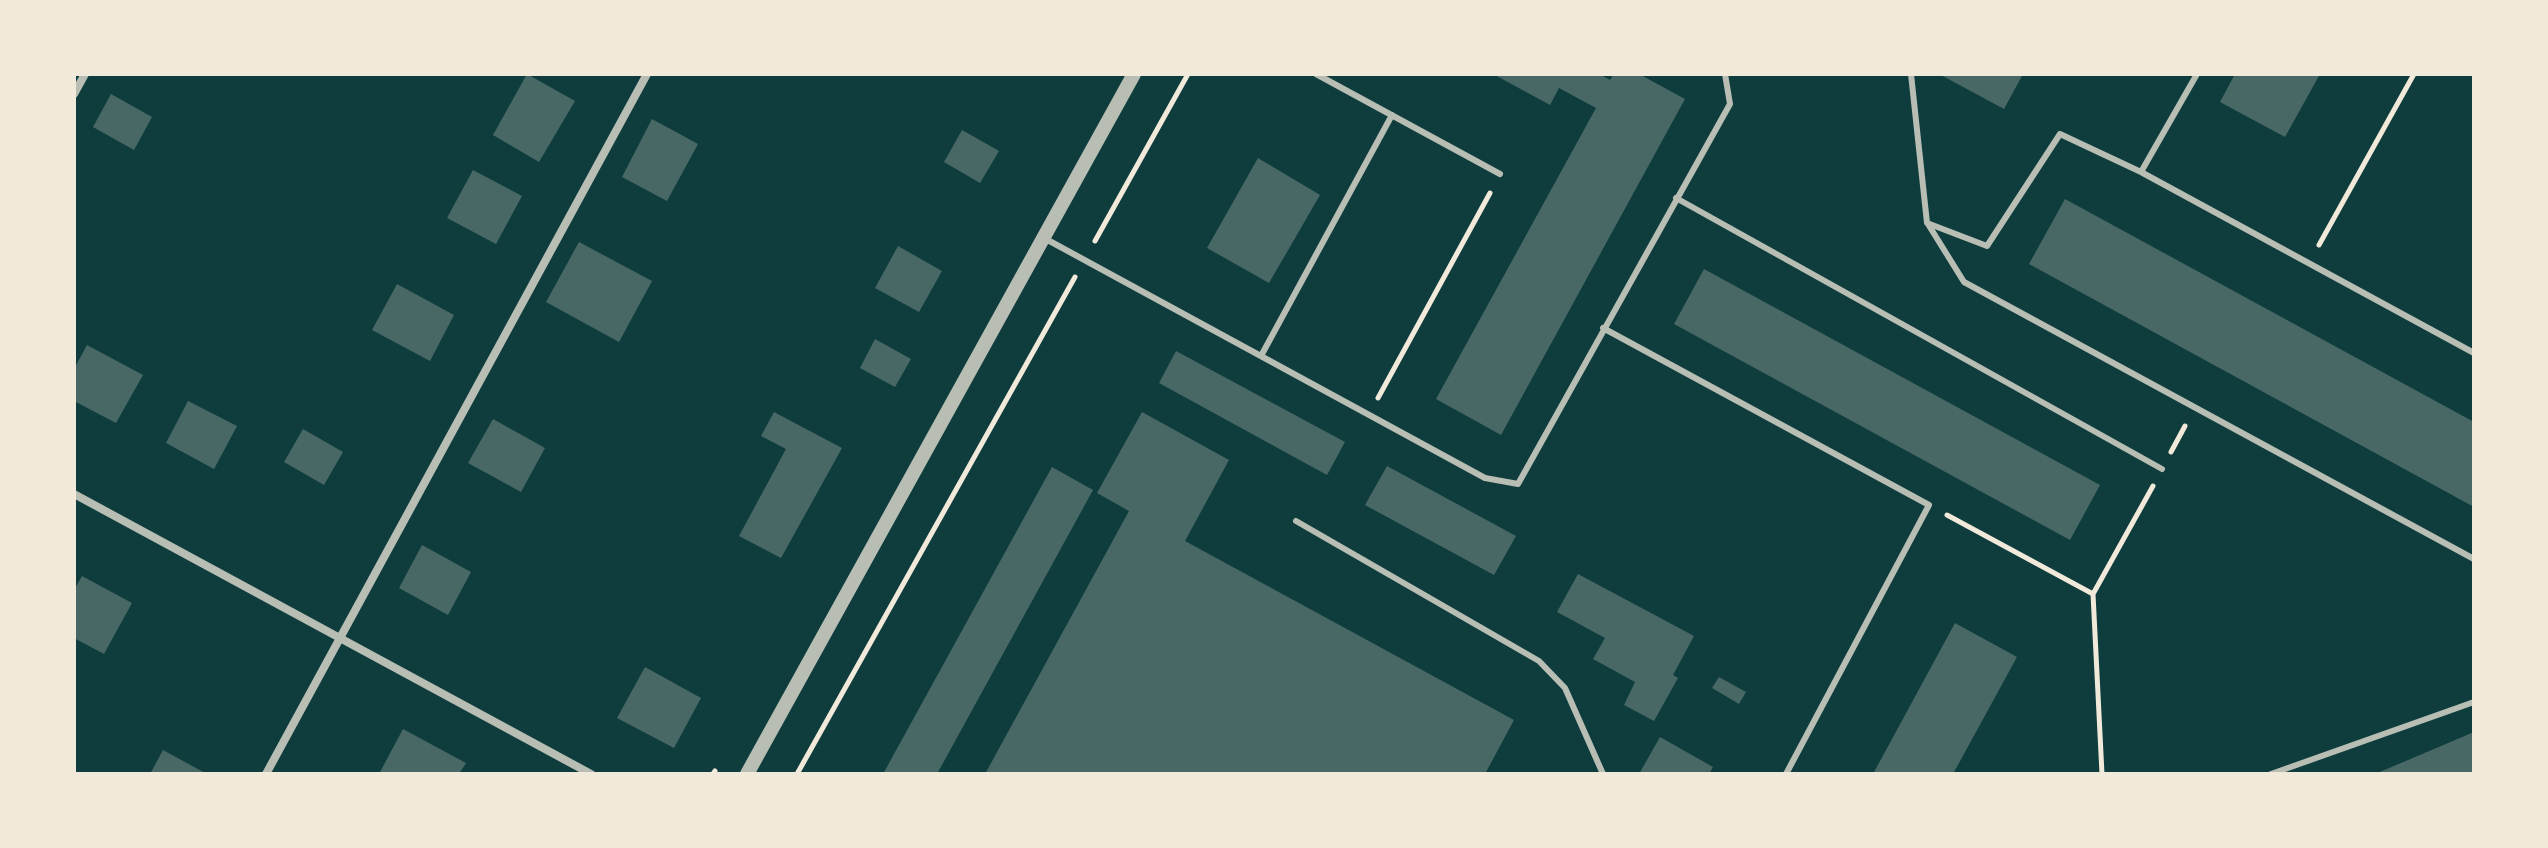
<!DOCTYPE html>
<style>
body{margin:0}
#map{position:relative;width:2548px;height:848px;overflow:hidden;background:#0f3d3e;font-family:"Open Sans",sans-serif}
canvas{display:block}
.frame{position:absolute;inset:0;border:76px solid #f1e9da;pointer-events:none}
</style>
<div id="map">
<canvas width="2548" height="848"></canvas>
<div class="frame"></div>
</div>
<script>
const context = document.querySelector('canvas').getContext('2d');
context.lineJoin = 'round';
function paint(path, color) {
  context.fillStyle = color;
  context.fill(path, 'evenodd');
}
function toPath(rows) {
  const path = new Path2D();
  for (const r of rows) {
    path.moveTo(r[0], r[1]);
    for (let i = 2; i < r.length; i += 2) path.lineTo(r[i], r[i + 1]);
  }
  return path;
}
function strokePath(path, color, width, dash) {
  context.strokeStyle = color;
  context.lineWidth = width;
  context.lineCap = dash ? 'butt' : 'round';
  context.setLineDash(dash || []);
  context.stroke(path);
}
paint(toPath([
 [527,74,575,101,539,162,493,135],
 [1493,74,1599,74,1610,80,1614,74,1639,74,1685,99,1501,435,1436,399,1596,108,1559,88,1550,105],
 [1939,74,2023,74,2004,109],
 [2235,74,2320,74,2285,137,2220,102],
 [111,94,152,117,134,150,93,127],
 [652,119,698,144,667,201,622,177],
 [962,130,999,151,980,183,944,162],
 [1258,158,1320,195,1269,283,1207,248],
 [473,170,522,196,496,244,447,218],
 [2065,199,2474,422,2474,507,2029,264],
 [579,242,652,281,619,342,546,302],
 [898,246,942,271,919,312,875,288],
 [1704,269,2100,485,2070,540,1674,324],
 [397,284,454,315,430,361,372,330],
 [875,339,911,359,895,387,860,368],
 [87,345,143,375,116,423,74,401,74,369],
 [1176,351,1345,442,1327,475,1159,383],
 [188,401,237,426,214,469,166,443],
 [774,412,842,448,781,558,739,536,786,449,761,436],
 [1142,412,1229,460,1185,541,1514,720,1485,774,985,774,1129,511,1097,493],
 [493,419,545,448,521,492,468,463],
 [303,429,343,452,324,485,284,462],
 [1387,466,1516,536,1494,575,1365,505],
 [1052,467,1093,490,937,774,883,774],
 [422,545,471,572,448,615,399,588],
 [1578,574,1694,636,1673,675,1678,678,1654,721,1624,705,1635,682,1593,659,1605,638,1557,612],
 [82,576,132,603,104,654,74,638,74,590],
 [1955,623,2017,657,1953,774,1873,774],
 [645,667,701,698,674,748,617,718],
 [1719,677,1746,692,1739,704,1712,688],
 [403,729,466,763,459,774,379,774],
 [2474,732,2474,774,2375,774],
 [1660,737,1713,767,1709,774,1639,774],
 [163,750,207,774,150,774]
]), '#486865');
strokePath(toPath([
 [1095,241,1188,74],
 [2319,245,2414,74],
 [1378,398,1490,193],
 [2171,452,2185,426],
 [1947,515,2093,594,2153,486],
 [2093,594,2102,774],
 [713,774,715,771],
 [797,774,1075,277]
]), '#f1e9da', 5);
strokePath(toPath([
 [1316,74,1500,174],
 [1911,74,1927,223,1987,246,2060,134,2141,172,2474,353],
 [2141,172,2197,74],
 [1676,198,2162,469],
 [1928,224,1964,282,2474,559],
 [1044,238,1485,478,1518,484,1730,104,1725,74],
 [1603,328,1929,505,1786,774],
 [1261,356,1392,115],
 [1296,521,1539,661,1565,688,1603,774],
 [2271,774,2474,702]
]), '#b8beb3', 6);
strokePath(toPath([
 [74,94,85,74],
 [74,494,591,774],
 [266,774,647,74]
]), '#b8beb3', 8);
strokePath(toPath([
 [747,774,1134,74]
]), '#b8beb3', 14);
</script>
